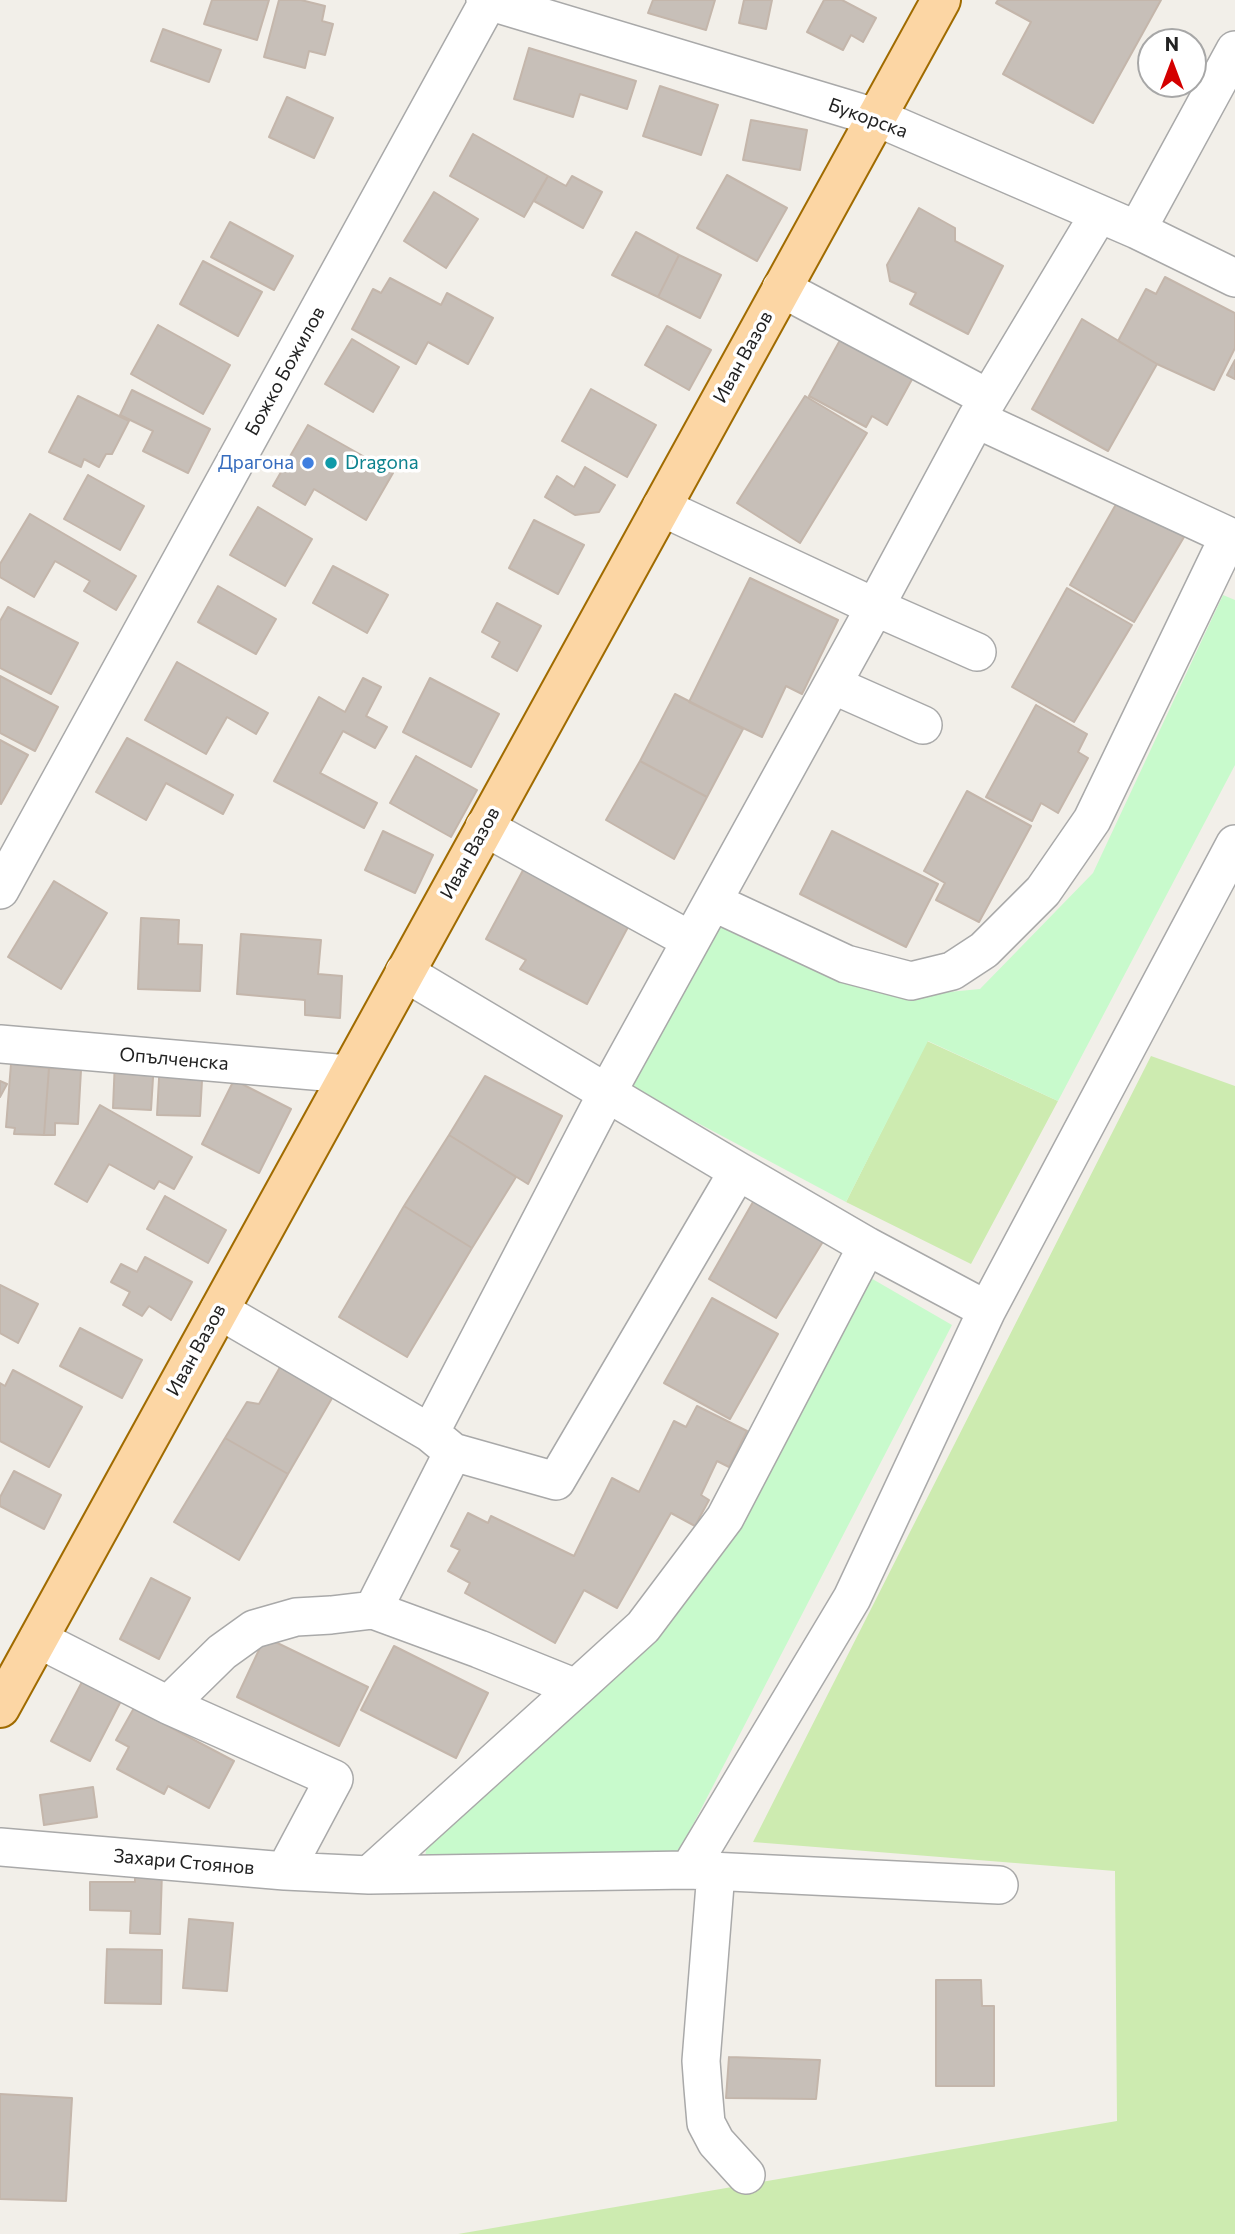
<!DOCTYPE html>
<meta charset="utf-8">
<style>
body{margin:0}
#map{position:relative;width:1235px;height:2234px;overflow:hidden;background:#f2efe9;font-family:Commissioner,sans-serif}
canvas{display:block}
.north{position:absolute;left:1137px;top:28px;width:70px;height:70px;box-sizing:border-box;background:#fff;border:2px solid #a7a7a7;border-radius:50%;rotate:0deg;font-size:19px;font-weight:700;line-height:28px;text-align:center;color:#222}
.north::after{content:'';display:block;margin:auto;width:24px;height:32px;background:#d40000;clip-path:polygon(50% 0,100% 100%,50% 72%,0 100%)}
</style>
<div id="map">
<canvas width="1235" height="2234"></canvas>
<div class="north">N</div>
</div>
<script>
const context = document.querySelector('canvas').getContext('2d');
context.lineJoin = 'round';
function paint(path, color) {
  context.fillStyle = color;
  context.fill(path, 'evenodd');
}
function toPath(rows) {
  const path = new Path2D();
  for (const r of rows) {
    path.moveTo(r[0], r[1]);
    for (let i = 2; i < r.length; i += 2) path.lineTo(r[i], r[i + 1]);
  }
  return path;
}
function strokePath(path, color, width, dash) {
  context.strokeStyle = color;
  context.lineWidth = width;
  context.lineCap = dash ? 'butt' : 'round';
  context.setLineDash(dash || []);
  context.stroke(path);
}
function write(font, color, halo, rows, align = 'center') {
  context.font = font + ' Commissioner,sans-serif';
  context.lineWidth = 7;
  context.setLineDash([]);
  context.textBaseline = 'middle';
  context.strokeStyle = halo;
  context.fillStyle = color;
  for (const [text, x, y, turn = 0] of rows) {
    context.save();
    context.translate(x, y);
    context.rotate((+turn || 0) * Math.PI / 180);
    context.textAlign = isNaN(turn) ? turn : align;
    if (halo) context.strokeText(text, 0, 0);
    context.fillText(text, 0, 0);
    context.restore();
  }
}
paint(toPath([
 [927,1041,1058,1101,971,1264,846,1202],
 [1151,1056,1235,1086,1235,2234,458,2234,1117,2121,1115,1871,753,1842]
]), '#cdebb0');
paint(toPath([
 [1223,595,1235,600,1235,765,1058,1101,928,1041,846,1202,632,1088,718,924,897,997,980,989,1093,873],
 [869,1277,952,1325,671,1867,425,1859,427,1841,759,1488]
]), '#c8facc');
const building = toPath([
 [212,0,269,0,257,40,204,24,212,0],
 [279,0,301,0,325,6,322,21,333,24,325,55,309,51,305,68,264,57,279,0],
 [653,0,715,0,706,30,648,13,653,0],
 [744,0,772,0,766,29,739,23,744,0],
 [824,0,842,0,876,18,863,42,851,35,843,50,807,32,824,0],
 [998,0,1161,0,1093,123,1003,74,1031,22,996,3,998,0],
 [163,29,221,50,209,82,151,61,163,29],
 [529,48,636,81,627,109,580,94,573,117,514,99,529,48],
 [660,86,718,105,701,155,643,136,660,86],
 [287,97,333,118,314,158,269,137,287,97],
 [751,120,807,130,800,170,743,160,751,120],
 [473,134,548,176,524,217,450,176,473,134],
 [727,175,787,208,757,261,697,228,727,175],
 [548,176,566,186,572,176,602,192,583,228,534,201,548,176],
 [434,192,478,219,446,268,404,241,434,192],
 [919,208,955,228,955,241,1003,266,968,334,910,304,916,293,890,281,887,265,919,208],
 [230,222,293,256,274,290,211,257,230,222],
 [636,232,679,255,658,297,612,275,636,232],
 [679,255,721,275,700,318,658,297,679,255],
 [203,261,262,292,238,336,180,304,203,261],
 [1165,277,1235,313,1235,348,1214,390,1157,364,1118,341,1146,289,1156,294,1165,277],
 [390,278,441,305,447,293,493,318,468,364,428,342,416,364,352,329,373,289,381,293,390,278],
 [1082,319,1157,364,1108,451,1032,409,1082,319],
 [158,325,230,365,203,414,131,374,158,325],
 [667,326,711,350,689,390,645,365,667,326],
 [844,333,916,372,887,425,872,416,866,427,809,396,844,333],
 [352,339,399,367,373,412,325,384,352,339],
 [1235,360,1235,379,1227,375,1235,360],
 [591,389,656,425,627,477,562,441,591,389],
 [132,390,210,429,188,473,143,451,153,431,120,415,132,390],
 [78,396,129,421,112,454,106,454,99,467,84,459,81,467,49,452,78,396],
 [805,396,867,433,800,543,737,503,805,396],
 [308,425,393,473,366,520,314,489,305,505,273,486,308,425],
 [585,467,615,485,599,512,575,515,545,497,557,476,574,487,585,467],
 [88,475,144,506,120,550,64,519,88,475],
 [1119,499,1184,537,1134,622,1070,585,1119,499],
 [258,507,312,539,285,586,230,555,258,507],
 [30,514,136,576,116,610,84,591,90,581,55,561,34,597,0,577,0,564,30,514],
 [534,520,584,545,558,594,509,568,534,520],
 [333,566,388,595,367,633,313,603,333,566],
 [750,578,838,620,802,694,786,686,762,737,689,702,750,578],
 [218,586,276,619,256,654,198,622,218,586],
 [1067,588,1132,625,1074,722,1012,687,1067,588],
 [497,603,541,626,517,671,492,657,500,642,482,632,497,603],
 [8,607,78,643,51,694,0,668,0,621,8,607],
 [177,662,268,713,256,734,227,717,206,754,145,720,177,662],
 [0,676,58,707,35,751,0,733,0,676],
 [363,678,381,687,366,716,387,727,375,748,343,731,320,773,377,803,364,828,274,781,319,697,345,712,363,678],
 [430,678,499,714,471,767,403,732,430,678],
 [675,694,743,729,707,797,640,761,675,694],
 [1036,705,1087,734,1078,752,1088,758,1058,813,1041,803,1032,821,986,797,1036,705],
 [127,738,233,795,223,814,166,783,146,820,96,792,127,738],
 [0,740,28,755,1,804,0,803,0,740],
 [416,756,477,790,451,837,390,803,416,756],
 [640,761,707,797,674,859,606,820,640,761],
 [967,791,1031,826,979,922,936,900,945,883,924,871,967,791],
 [383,831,433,855,415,893,365,870,383,831],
 [832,831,938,884,906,947,800,894,832,831],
 [528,861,581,889,576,900,628,927,587,1004,520,969,526,960,486,939,528,861],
 [54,881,107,913,61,989,8,957,54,881],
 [141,918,179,920,178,944,202,945,200,991,138,989,141,918],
 [241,934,321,940,318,974,342,976,340,1018,305,1015,305,1000,237,994,241,934],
 [115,1060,154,1062,151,1110,113,1108,115,1060],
 [160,1061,203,1063,200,1116,157,1115,160,1061],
 [11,1064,49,1068,44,1135,14,1134,15,1128,6,1127,11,1064],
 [49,1068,81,1070,78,1124,55,1123,55,1135,44,1135,49,1068],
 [485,1076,562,1116,528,1184,449,1135,485,1076],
 [234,1080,291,1109,259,1173,202,1144,234,1080],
 [0,1081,7,1084,0,1097,0,1081],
 [100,1105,192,1157,174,1189,159,1181,154,1189,109,1164,87,1202,55,1184,100,1105],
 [449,1135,516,1177,472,1248,404,1206,449,1135],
 [757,1195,827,1235,776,1318,709,1279,757,1195],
 [165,1196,226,1230,208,1263,147,1229,165,1196],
 [404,1206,472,1248,407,1357,339,1317,404,1206],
 [145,1257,192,1282,171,1320,149,1306,142,1316,123,1305,130,1292,111,1282,121,1264,137,1272,145,1257],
 [0,1285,38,1304,18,1343,0,1333,0,1285],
 [712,1298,778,1334,730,1419,664,1383,712,1298],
 [80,1328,142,1360,122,1398,60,1366,80,1328],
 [283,1362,335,1393,288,1474,225,1438,247,1402,259,1404,283,1362],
 [13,1370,82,1407,49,1467,0,1441,0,1383,5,1386,13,1370],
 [697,1406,747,1431,729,1467,717,1461,701,1495,709,1500,695,1526,671,1513,617,1608,584,1590,555,1643,465,1593,470,1583,448,1571,460,1550,451,1546,468,1513,488,1523,491,1516,574,1556,612,1478,639,1492,674,1421,686,1427,697,1406],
 [225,1438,288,1474,239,1560,174,1522,225,1438],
 [14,1471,61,1495,44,1529,0,1506,0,1497,14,1471],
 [151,1578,190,1598,159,1659,120,1639,151,1578],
 [265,1637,368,1687,339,1746,237,1697,265,1637],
 [394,1646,488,1693,456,1758,361,1710,394,1646],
 [83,1680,122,1699,90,1761,51,1741,83,1680],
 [134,1708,234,1761,209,1808,168,1786,164,1794,117,1769,129,1747,116,1740,134,1708],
 [93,1787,97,1817,44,1825,40,1795,93,1787],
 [135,1871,162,1872,160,1934,130,1933,131,1911,90,1910,90,1882,135,1882,135,1871],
 [189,1919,233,1923,227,1991,183,1988,189,1919],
 [107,1949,162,1950,161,2004,105,2003,107,1949],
 [936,1980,981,1980,982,2006,994,2006,994,2086,936,2086,936,1980],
 [729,2057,820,2060,816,2099,726,2098,729,2057],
 [0,2094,72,2098,66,2201,0,2199,0,2094]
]);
paint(building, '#c7bfb8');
strokePath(building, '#c4b6ab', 2);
const street = toPath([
 [485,0,878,118,1137,230,1235,278],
 [1137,230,1235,50],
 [781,288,988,398],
 [976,419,1235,539],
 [661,507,875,607,977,652],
 [833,685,923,725],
 [484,827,690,940],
 [0,890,489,0],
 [713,902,846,964,911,981,952,971,984,950,1043,891,1092,820,1229,536],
 [404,972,738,1171,867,1246,987,1310],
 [0,1044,348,1074],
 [219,1310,430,1433,453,1452,556,1481,738,1171],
 [430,1433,608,1091,875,607,976,419,1099,214],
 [453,1452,373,1610,479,1649,576,1688,643,1627,725,1518,867,1246],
 [38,1639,168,1705,222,1652,254,1629,296,1617,331,1615,373,1610],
 [168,1705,334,1779,285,1871],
 [0,1847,285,1871,369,1875,689,1870,999,1885],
 [689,1870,852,1598,987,1310,1235,844],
 [716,1872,701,2061,703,2088,706,2123,716,2142,746,2175],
 [369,1875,576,1688]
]);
const primary = toPath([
 [0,1708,941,0]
]);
strokePath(street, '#a9a9a9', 40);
strokePath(primary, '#a06b00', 42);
strokePath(street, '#fff', 37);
strokePath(primary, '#fcd6a4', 38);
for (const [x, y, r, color] of [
 [308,463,7,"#3f7fe0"],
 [331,463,7,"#0f9aa8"]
]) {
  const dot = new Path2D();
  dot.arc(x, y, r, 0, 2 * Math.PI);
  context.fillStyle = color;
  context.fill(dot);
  strokePath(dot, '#fff', 2.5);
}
write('19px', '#222', '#fff', [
 ["Букорска",868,118,20],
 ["Иван Вазов",743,357,-61],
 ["Божко Божилов",285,371,-61],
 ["Иван Вазов",470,853,-61],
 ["Опълченска",174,1059,5],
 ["Иван Вазов",196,1350,-61],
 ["Захари Стоянов",184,1862,5]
]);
write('19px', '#366cbe', '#fff', [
 ["Драгона",294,463]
], 'right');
write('19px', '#0d838f', '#fff', [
 ["Dragona",345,463]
], 'left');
</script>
